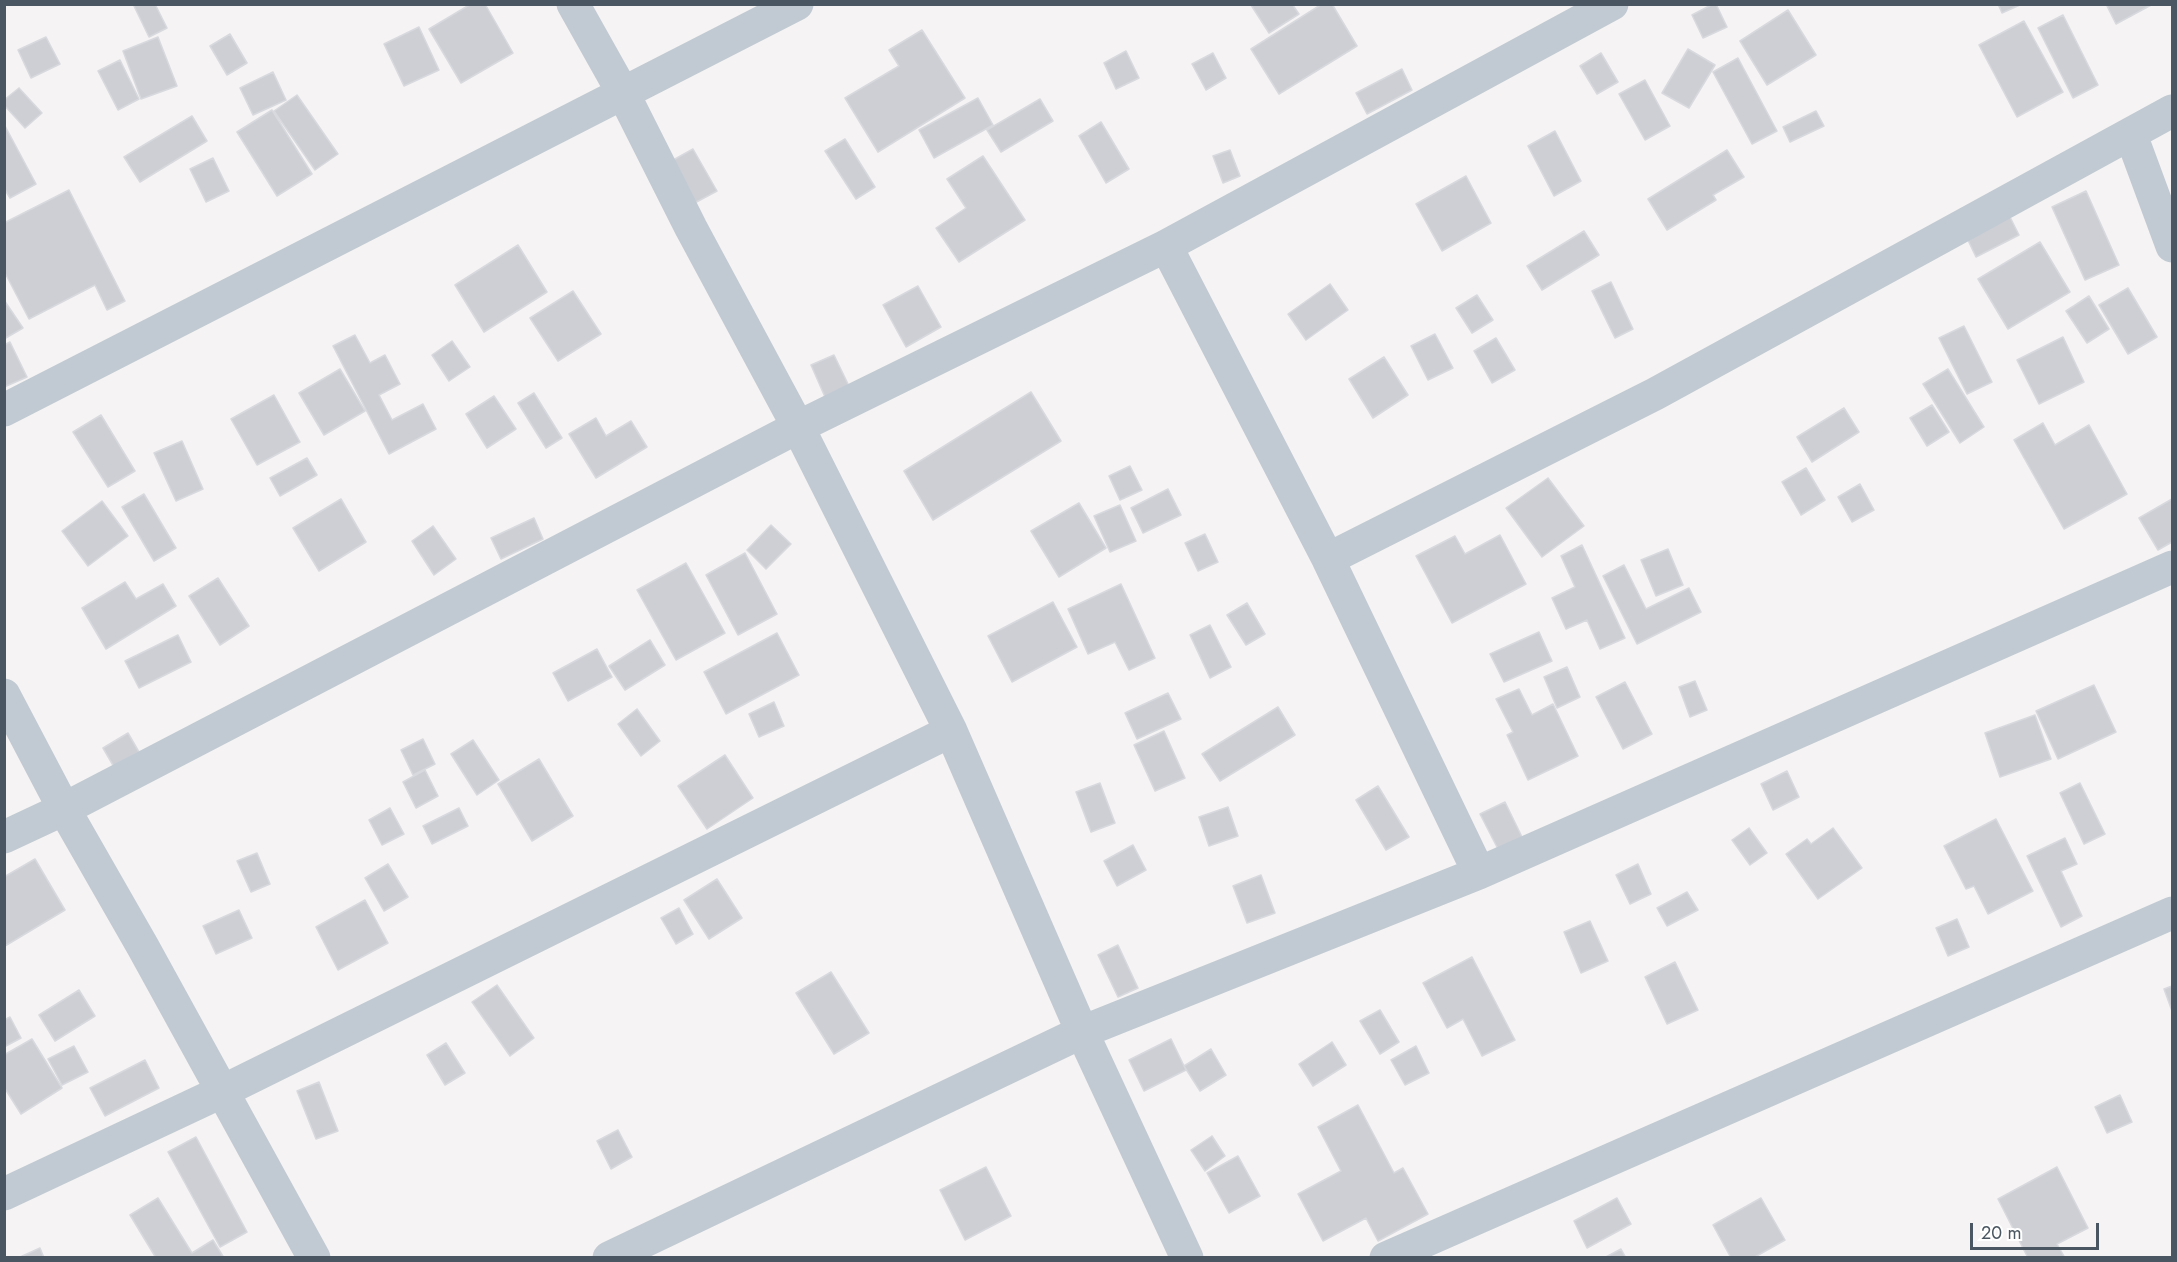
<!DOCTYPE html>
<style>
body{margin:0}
#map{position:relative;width:2177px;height:1262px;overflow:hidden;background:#f5f3f3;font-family:Jost,sans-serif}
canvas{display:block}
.frame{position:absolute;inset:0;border:6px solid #4a5661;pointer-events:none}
.scale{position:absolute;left:1970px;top:1223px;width:129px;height:27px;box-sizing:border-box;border:3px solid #4a5661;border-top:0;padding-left:8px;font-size:18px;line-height:21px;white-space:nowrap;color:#4a5661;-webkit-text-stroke:4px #fff;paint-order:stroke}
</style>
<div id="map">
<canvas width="2177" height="1262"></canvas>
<div class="frame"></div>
<div class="scale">20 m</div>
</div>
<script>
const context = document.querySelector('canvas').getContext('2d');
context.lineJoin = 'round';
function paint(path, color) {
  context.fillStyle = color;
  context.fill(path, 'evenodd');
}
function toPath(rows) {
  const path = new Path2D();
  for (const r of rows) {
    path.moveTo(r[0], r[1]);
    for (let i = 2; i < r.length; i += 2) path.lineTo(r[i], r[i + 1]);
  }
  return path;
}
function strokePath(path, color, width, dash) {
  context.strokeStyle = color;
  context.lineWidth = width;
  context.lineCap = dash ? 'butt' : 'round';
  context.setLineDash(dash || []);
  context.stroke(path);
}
const building = toPath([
 [133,4,155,4,167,28,149,37,133,4],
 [471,4,485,4,513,53,461,83,429,29,471,4],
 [1292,4,1299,14,1269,33,1251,5,1292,4],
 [1322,4,1332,4,1357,46,1279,94,1251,49,1322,4],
 [1713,4,1716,4,1727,27,1703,38,1692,15,1713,4],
 [1998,4,2022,4,2002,13,1998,4],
 [2106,4,2153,4,2116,24,2106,4],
 [1788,10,1816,55,1767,85,1740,41,1788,10],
 [2063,15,2098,85,2073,98,2038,28,2063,15],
 [2024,21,2063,92,2017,117,1979,45,2024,21],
 [419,27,439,70,404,86,384,44,419,27],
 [922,30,965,98,878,152,845,98,899,66,889,50,922,30],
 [230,34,247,63,227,75,210,46,230,34],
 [46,37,60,64,31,78,18,50,46,37],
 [158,37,177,86,141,99,123,51,158,37],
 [1688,49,1715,65,1689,108,1662,93,1688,49],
 [1126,51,1139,78,1116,89,1104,63,1126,51],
 [1213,53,1226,78,1206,90,1192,64,1213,53],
 [1601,53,1618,82,1597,94,1580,66,1601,53],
 [1738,58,1777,131,1752,144,1713,72,1738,58],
 [120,60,139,99,118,110,98,71,120,60],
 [1402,69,1412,90,1367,114,1356,93,1402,69],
 [273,72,286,100,253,115,240,88,273,72],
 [1645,80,1670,126,1645,140,1619,94,1645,80],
 [19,88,42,113,25,128,4,105,4,100,19,88],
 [297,95,338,154,315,170,274,111,297,95],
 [978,98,993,125,934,158,919,130,978,98],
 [1040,99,1053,121,1001,152,987,130,1040,99],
 [272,110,312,174,277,196,237,132,272,110],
 [1816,111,1824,126,1790,142,1783,127,1816,111],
 [192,116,207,141,140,182,124,157,192,116],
 [1101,122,1129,169,1106,183,1079,136,1101,122],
 [4,124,36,184,10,198,4,188,4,124],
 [1555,131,1581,181,1554,196,1528,146,1555,131],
 [845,139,875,187,856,199,825,151,845,139],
 [693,149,717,191,689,206,666,164,693,149],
 [1230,150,1240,176,1223,183,1213,156,1230,150],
 [1727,150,1744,177,1713,195,1716,200,1667,230,1648,199,1727,150],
 [983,156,1025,220,959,262,936,228,966,208,947,179,983,156],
 [213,158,229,191,206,202,190,169,213,158],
 [1466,176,1491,223,1442,251,1416,204,1466,176],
 [69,190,125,301,107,310,95,285,29,319,4,271,4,223,69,190],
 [2086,191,2119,265,2085,280,2052,207,2086,191],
 [2008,213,2019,235,1976,257,1965,234,2008,213],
 [1584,231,1599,255,1542,290,1527,266,1584,231],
 [2040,242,2070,292,2008,329,1978,279,2040,242],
 [518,245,547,292,484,332,455,285,518,245],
 [1611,282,1633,329,1615,338,1592,291,1611,282],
 [1330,284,1348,310,1306,340,1288,314,1330,284],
 [918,286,941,327,906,347,883,305,918,286],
 [2128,288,2157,337,2128,354,2099,305,2128,288],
 [573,291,601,334,558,361,530,318,573,291],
 [1477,295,1493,320,1472,333,1456,308,1477,295],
 [2089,296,2109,329,2087,343,2066,311,2089,296],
 [4,300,23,328,4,339,4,300],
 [1964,326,1992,382,1967,394,1939,338,1964,326],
 [1435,334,1453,368,1428,380,1411,346,1435,334],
 [355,335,370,363,385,355,400,384,379,395,392,420,423,404,436,429,389,454,333,346,355,335],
 [2063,337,2084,382,2039,404,2017,360,2063,337],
 [1496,338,1515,370,1492,383,1474,351,1496,338],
 [452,341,470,367,449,381,432,355,452,341],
 [10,342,27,377,4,387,4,345,10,342],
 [834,355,849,386,825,397,811,365,834,355],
 [1384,357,1408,395,1373,418,1349,379,1384,357],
 [340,369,365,411,324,435,299,393,340,369],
 [1948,369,1984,427,1960,443,1923,384,1948,369],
 [1031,392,1061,441,933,520,904,471,1031,392],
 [534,393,562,438,546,448,518,403,534,393],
 [274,395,300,442,257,465,231,419,274,395],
 [494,396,516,429,487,448,466,414,494,396],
 [1932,405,1949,432,1927,446,1910,418,1932,405],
 [1844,408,1859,432,1812,462,1797,437,1844,408],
 [101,415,135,471,108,487,73,432,101,415],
 [596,418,606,436,631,421,647,447,596,478,569,434,596,418],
 [2043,423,2055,445,2089,425,2127,494,2064,529,2014,440,2043,423],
 [182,441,203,489,176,501,154,453,182,441],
 [307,458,317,475,280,496,270,478,307,458],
 [1130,466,1142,490,1120,500,1109,476,1130,466],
 [1806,468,1825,500,1801,515,1782,482,1806,468],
 [1548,478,1584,526,1542,557,1506,508,1548,478],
 [1860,484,1874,510,1852,522,1838,497,1860,484],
 [1168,489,1181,515,1143,533,1131,508,1168,489],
 [144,494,176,548,154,561,122,507,144,494],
 [341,499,366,542,319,571,293,528,341,499],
 [2172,499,2172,542,2158,550,2139,518,2172,499],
 [102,501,128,536,88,566,62,531,102,501],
 [1079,503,1106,548,1059,577,1031,531,1079,503],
 [1120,505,1136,541,1110,552,1094,516,1120,505],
 [534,518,543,539,501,559,491,538,534,518],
 [771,525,791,544,766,569,747,550,771,525],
 [433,526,456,559,434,575,412,541,433,526],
 [1205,534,1218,562,1198,571,1185,543,1205,534],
 [1500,535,1526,584,1452,623,1416,556,1455,536,1465,554,1500,535],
 [1582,545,1625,638,1600,649,1587,620,1566,629,1552,598,1575,587,1561,556,1582,545],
 [1668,549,1683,585,1656,596,1641,560,1668,549],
 [745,553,777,614,738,635,706,575,745,553],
 [686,563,725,633,676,660,637,590,686,563],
 [1624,565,1646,609,1689,588,1701,612,1637,644,1603,576,1624,565],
 [218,578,249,626,220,645,189,596,218,578],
 [125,582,136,599,163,584,176,606,106,649,82,608,125,582],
 [1121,584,1155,658,1129,670,1115,642,1088,654,1068,609,1121,584],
 [1053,602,1077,647,1012,682,988,636,1053,602],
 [1247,603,1265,634,1246,645,1227,615,1247,603],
 [1210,625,1231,667,1210,678,1190,635,1210,625],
 [1539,632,1552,661,1504,682,1490,654,1539,632],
 [777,633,799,675,726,714,704,672,777,633],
 [178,635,191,662,139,688,125,661,178,635],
 [650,640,665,665,625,690,609,666,650,640],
 [597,649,612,677,568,701,553,673,597,649],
 [1567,667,1580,697,1557,708,1544,677,1567,667],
 [1695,681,1707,710,1690,717,1679,687,1695,681],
 [1625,682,1652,734,1623,749,1596,697,1625,682],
 [2094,685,2116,732,2058,759,2036,711,2094,685],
 [1519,689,1532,715,1553,704,1578,756,1528,780,1507,735,1513,732,1496,699,1519,689],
 [1168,693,1181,719,1137,739,1125,713,1168,693],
 [774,702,784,726,759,737,749,714,774,702],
 [1278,707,1295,735,1220,781,1202,754,1278,707],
 [637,709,660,741,641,756,618,724,637,709],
 [2035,715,2051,759,2000,777,1985,733,2035,715],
 [1164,731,1185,778,1155,791,1134,745,1164,731],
 [128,733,139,752,114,767,103,748,128,733],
 [423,739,435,764,413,775,401,750,423,739],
 [473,740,499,780,477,795,451,754,473,740],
 [725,755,753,798,707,829,678,786,725,755],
 [539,759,573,816,532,841,498,784,539,759],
 [425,770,438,796,416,808,403,782,425,770],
 [1787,771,1799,797,1773,810,1761,784,1787,771],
 [1100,783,1115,823,1091,832,1076,792,1100,783],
 [2080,783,2105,834,2084,844,2060,793,2080,783],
 [1378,786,1409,837,1386,850,1356,800,1378,786],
 [1505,802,1524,841,1500,853,1480,814,1505,802],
 [1228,807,1238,836,1209,846,1199,817,1228,807],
 [390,808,404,834,382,845,369,820,390,808],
 [459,808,468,826,432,844,423,826,459,808],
 [1996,819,2033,891,1988,914,1974,886,1966,889,1944,846,1996,819],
 [1749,828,1767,853,1750,865,1732,840,1749,828],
 [1833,828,1862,868,1818,899,1786,854,1807,839,1811,844,1833,828],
 [2065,838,2077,864,2061,871,2082,916,2061,927,2027,856,2065,838],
 [1133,845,1146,870,1117,886,1104,861,1133,845],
 [257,853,270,884,251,892,237,861,257,853],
 [35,859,65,910,5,946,4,877,35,859],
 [388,864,408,897,384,911,365,878,388,864],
 [1638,864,1651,894,1630,904,1616,875,1638,864],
 [1261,875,1275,913,1247,923,1233,886,1261,875],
 [717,879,742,918,709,939,684,900,717,879],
 [1687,892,1698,910,1667,926,1657,908,1687,892],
 [365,900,388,943,338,970,316,927,365,900],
 [679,908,693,934,676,944,661,918,679,908],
 [239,910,252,938,216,954,203,926,239,910],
 [1957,919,1969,947,1948,956,1936,928,1957,919],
 [1590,921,1608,961,1581,973,1564,932,1590,921],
 [1118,945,1138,988,1118,997,1098,955,1118,945],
 [1472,957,1515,1040,1482,1056,1463,1019,1447,1028,1423,983,1472,957],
 [1675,962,1698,1010,1667,1024,1645,977,1675,962],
 [831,972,869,1033,834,1054,796,993,831,972],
 [497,985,534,1038,510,1056,472,1002,497,985],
 [2172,986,2172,1011,2164,989,2172,986],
 [79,990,95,1016,55,1041,39,1015,79,990],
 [1380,1010,1399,1042,1380,1054,1360,1021,1380,1010],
 [10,1017,21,1038,4,1047,4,1020,10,1017],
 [32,1039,62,1088,21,1114,4,1087,4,1055,32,1039],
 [1171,1039,1186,1070,1144,1091,1129,1060,1171,1039],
 [1332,1042,1346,1065,1313,1086,1299,1064,1332,1042],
 [446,1043,465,1073,445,1085,427,1055,446,1043],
 [74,1046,88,1072,62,1085,48,1059,74,1046],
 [1416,1046,1429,1073,1405,1085,1391,1060,1416,1046],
 [1211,1049,1226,1075,1200,1091,1184,1066,1211,1049],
 [145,1060,159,1088,105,1116,90,1088,145,1060],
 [319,1082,338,1131,316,1139,297,1091,319,1082],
 [2120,1095,2132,1122,2107,1133,2095,1107,2120,1095],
 [1358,1105,1394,1173,1403,1168,1428,1214,1378,1241,1366,1218,1323,1241,1298,1194,1341,1171,1318,1127,1358,1105],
 [618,1130,632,1157,611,1169,597,1141,618,1130],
 [1212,1136,1225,1156,1205,1171,1191,1150,1212,1136],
 [196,1137,247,1232,220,1247,168,1152,196,1137],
 [1238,1156,1260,1196,1229,1213,1207,1173,1238,1156],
 [986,1167,1011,1216,965,1240,940,1190,986,1167],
 [2057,1167,2088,1228,2057,1244,2065,1258,2028,1258,1998,1199,2057,1167],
 [158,1198,192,1253,213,1240,224,1258,156,1258,130,1215,158,1198],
 [1617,1198,1631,1224,1587,1248,1574,1221,1617,1198],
 [1761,1198,1785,1240,1753,1258,1731,1258,1713,1225,1761,1198],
 [40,1248,44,1258,18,1258,40,1248],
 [1621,1249,1626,1258,1604,1258,1621,1249]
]);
paint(building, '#cdcfd5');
strokePath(building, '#d7d9de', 1.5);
strokePath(toPath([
 [573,4,623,93,691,228,798,427,951,731,1082,1032,1187,1258],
 [2131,135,2172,246],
 [1166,246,1328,559,1479,873],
 [4,410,797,4],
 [1328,559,1655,394,2172,111],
 [4,695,64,809,143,947,314,1258],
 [4,837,64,809,798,427,1166,246,1612,4],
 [4,1194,221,1092,951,731],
 [609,1258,1082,1032,1479,873,2172,567],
 [1386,1258,2172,913]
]), '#c1cad2', 33);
</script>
